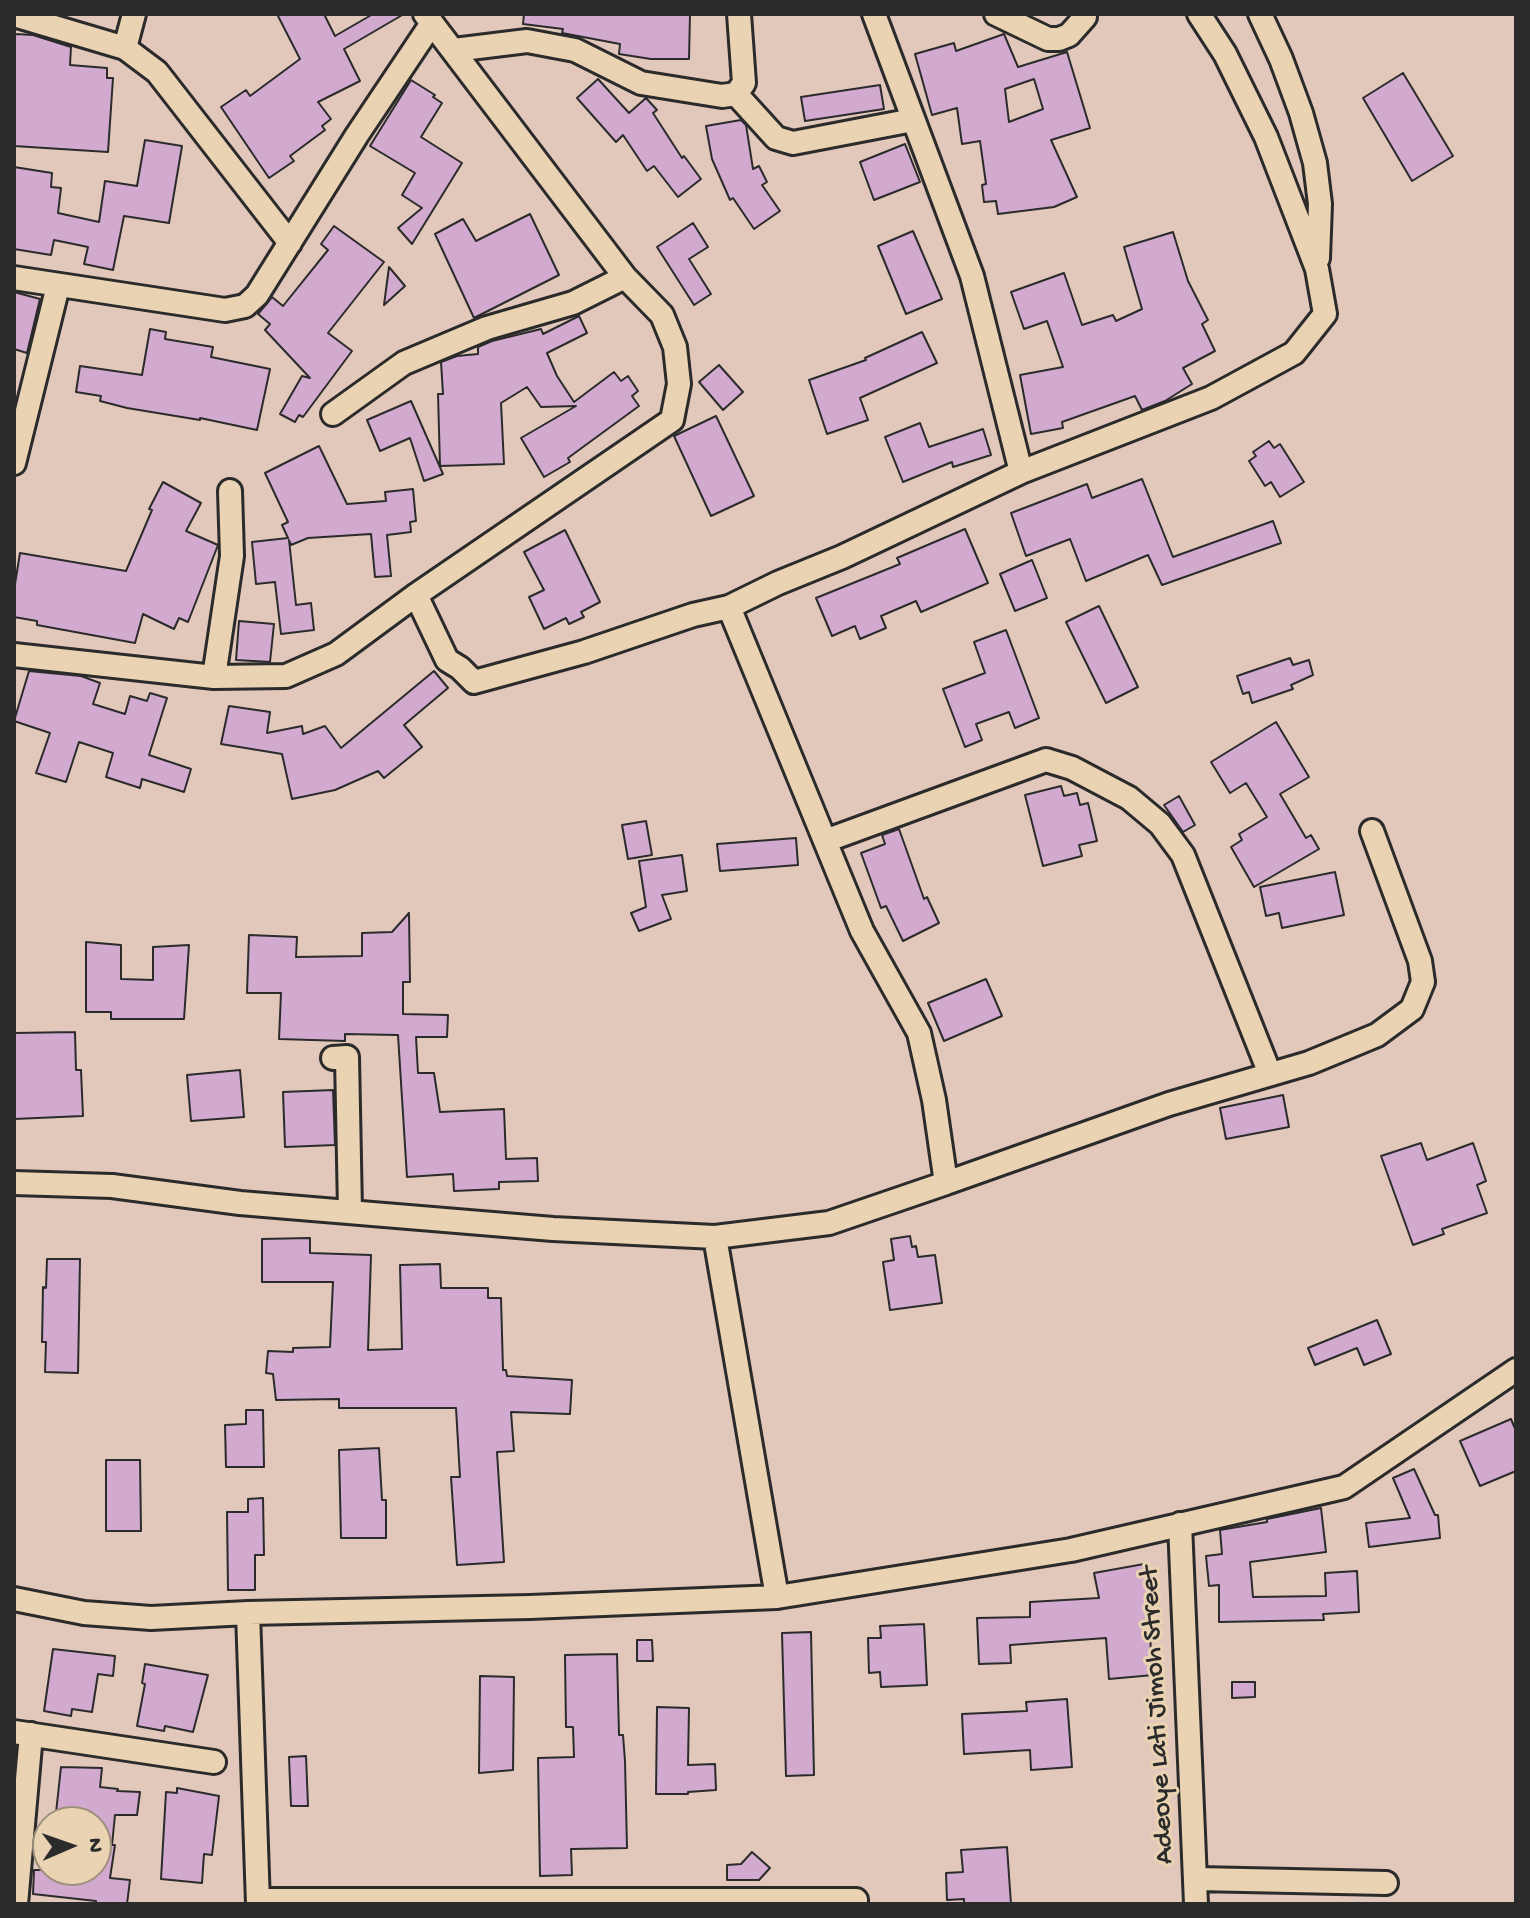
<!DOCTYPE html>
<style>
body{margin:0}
#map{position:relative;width:1530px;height:1918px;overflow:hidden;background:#e2c7bb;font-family:"Gochi Hand",sans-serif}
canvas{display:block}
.frame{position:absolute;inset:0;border:16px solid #2b2b2b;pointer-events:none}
.north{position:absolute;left:32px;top:1806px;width:80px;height:80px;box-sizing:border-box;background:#e9d3b2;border:2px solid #9d907c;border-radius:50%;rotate:88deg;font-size:22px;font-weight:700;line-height:32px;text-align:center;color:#2b2b2b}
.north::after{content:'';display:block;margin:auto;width:28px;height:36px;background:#2b2b2b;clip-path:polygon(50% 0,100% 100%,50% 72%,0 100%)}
</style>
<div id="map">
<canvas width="1530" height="1918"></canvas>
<div class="frame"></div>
<div class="north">N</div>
</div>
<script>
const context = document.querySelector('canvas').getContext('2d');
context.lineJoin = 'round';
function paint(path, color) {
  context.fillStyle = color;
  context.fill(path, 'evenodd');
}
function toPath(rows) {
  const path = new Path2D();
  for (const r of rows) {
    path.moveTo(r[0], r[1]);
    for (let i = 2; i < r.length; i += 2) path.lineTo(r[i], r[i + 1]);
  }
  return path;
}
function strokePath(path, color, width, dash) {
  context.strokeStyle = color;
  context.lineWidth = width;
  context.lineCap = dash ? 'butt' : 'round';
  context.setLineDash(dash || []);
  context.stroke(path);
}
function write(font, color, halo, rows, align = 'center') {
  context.font = font + ' "Gochi Hand",sans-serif';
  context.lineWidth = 6;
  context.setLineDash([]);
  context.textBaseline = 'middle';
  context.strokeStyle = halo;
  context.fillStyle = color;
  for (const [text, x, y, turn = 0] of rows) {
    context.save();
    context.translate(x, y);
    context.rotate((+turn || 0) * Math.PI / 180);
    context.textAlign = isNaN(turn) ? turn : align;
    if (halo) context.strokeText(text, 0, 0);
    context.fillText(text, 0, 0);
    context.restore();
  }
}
const building = toPath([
 [277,14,324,14,335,36,373,14,404,14,344,49,360,81,318,102,331,119,322,126,325,130,290,156,294,161,269,178,221,107,246,90,250,96,300,59,277,14],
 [524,14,690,14,689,59,651,59,619,54,620,44,562,33,563,29,523,24,524,14],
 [16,34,33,35,71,47,70,65,107,68,107,78,113,78,108,152,14,146,14,35,16,34],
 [1004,34,1018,67,1067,52,1090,128,1051,140,1077,197,1054,207,998,214,996,201,984,202,982,185,986,184,980,141,962,144,957,108,932,115,915,54,954,43,956,51,1004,34],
 [1034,79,1043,109,1009,122,1005,89,1034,79],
 [1403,73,1453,156,1412,181,1363,98,1403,73],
 [598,79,629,113,646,98,657,110,653,113,682,158,684,156,701,179,678,197,654,166,647,171,623,135,616,142,577,98,598,79],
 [411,80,435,95,433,97,442,103,421,137,462,163,412,244,398,228,422,208,402,195,415,173,370,146,411,80],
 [880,85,884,109,805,121,801,97,880,85],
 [741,120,746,125,753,169,759,166,767,182,762,185,780,211,754,229,733,198,730,200,712,159,706,126,741,120],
 [145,140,182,146,169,223,124,216,113,270,84,264,88,247,54,240,51,255,14,249,14,167,52,173,51,187,61,188,58,213,99,222,105,181,137,186,145,140],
 [905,144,920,182,874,200,860,162,905,144],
 [530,214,559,275,474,318,435,234,463,219,476,241,530,214],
 [693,223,708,247,689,259,711,294,694,305,657,247,693,223],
 [334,226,384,262,328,333,352,351,303,417,299,415,295,422,280,414,302,376,310,378,265,330,270,324,258,314,272,297,283,306,287,301,328,250,321,244,334,226],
 [913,231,942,299,906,314,878,246,913,231],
 [1173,232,1188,281,1208,320,1202,324,1215,351,1183,368,1192,384,1165,401,1142,410,1135,396,1062,422,1063,428,1031,434,1020,375,1063,367,1047,321,1024,329,1011,292,1064,273,1082,325,1113,315,1116,321,1142,309,1124,247,1173,232],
 [389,267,405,286,384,305,389,267],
 [14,292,40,299,27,353,14,349,14,292],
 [579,316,587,333,547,353,557,376,574,402,614,372,621,381,628,376,638,391,632,396,639,406,568,458,570,462,544,477,521,438,576,406,541,407,527,387,501,403,504,464,440,466,438,394,443,394,441,362,457,356,478,354,478,347,492,341,541,329,543,334,579,316],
 [150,329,166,332,165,339,213,347,211,357,270,369,257,430,200,418,200,420,127,408,100,401,101,396,76,392,80,366,142,375,150,329],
 [922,332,937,363,860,398,868,420,827,434,809,380,866,360,865,358,922,332],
 [719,365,743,392,723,410,699,382,719,365],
 [411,401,443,474,424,481,410,438,380,451,367,420,411,401],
 [716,416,754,496,711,516,674,436,716,416],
 [920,423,929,447,983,429,991,455,953,467,952,462,903,482,885,437,920,423],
 [1269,441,1274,448,1280,444,1304,482,1280,497,1271,482,1265,486,1249,461,1256,456,1253,452,1269,441],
 [319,446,347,504,386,501,385,492,413,489,416,521,410,522,411,532,387,535,391,576,375,577,371,534,308,538,291,545,289,540,296,605,311,603,314,630,281,634,275,582,256,584,252,542,288,538,282,525,288,522,265,473,319,446],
 [1142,479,1173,557,1273,521,1281,543,1162,585,1148,555,1086,581,1070,539,1026,556,1011,513,1087,484,1092,498,1142,479],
 [163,482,201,503,186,531,218,545,188,622,179,618,174,629,143,614,135,643,37,625,37,621,14,617,14,590,20,553,126,571,152,510,149,509,163,482],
 [965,529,988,583,921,612,916,601,881,616,886,628,860,639,855,626,832,636,816,598,900,564,897,558,965,529],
 [565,530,600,602,581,612,584,617,569,624,566,618,544,629,529,597,544,590,524,552,565,530],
 [1032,560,1047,598,1015,611,1000,574,1032,560],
 [1099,606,1138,687,1106,703,1066,622,1099,606],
 [239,621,274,624,270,662,236,660,239,621],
 [1006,630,1039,718,1015,728,1009,712,976,724,982,740,965,747,943,689,985,673,974,642,1006,630],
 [1290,658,1293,665,1309,660,1313,675,1291,685,1293,689,1252,703,1249,692,1243,694,1237,676,1290,658],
 [29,671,81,676,100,683,93,704,125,714,130,696,147,701,150,693,167,698,149,755,191,769,184,792,142,779,140,788,106,777,113,753,79,742,66,782,36,773,50,733,14,721,29,671],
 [434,671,448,688,404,725,422,747,384,778,378,771,335,790,292,799,282,754,221,744,229,706,270,712,267,733,302,726,303,734,325,726,341,748,434,671],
 [1276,722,1309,777,1280,794,1306,838,1311,835,1319,849,1254,887,1231,847,1242,840,1239,834,1267,817,1246,783,1230,793,1211,762,1276,722],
 [1061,786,1064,796,1077,793,1080,805,1088,803,1097,841,1079,845,1082,856,1043,866,1025,795,1061,786],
 [1179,796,1195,825,1183,832,1164,805,1179,796],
 [646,821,652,855,628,859,622,825,646,821],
 [899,829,924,899,927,897,939,923,903,941,886,906,881,908,861,853,885,844,882,835,899,829],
 [796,838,798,865,720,871,717,844,796,838],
 [682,855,687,891,662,895,671,919,639,931,631,913,646,907,639,861,682,855],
 [1335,872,1344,915,1282,928,1279,913,1266,916,1260,887,1335,872],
 [409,913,410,982,403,982,403,1014,448,1015,447,1037,416,1037,418,1073,434,1073,440,1112,504,1109,506,1159,537,1158,538,1181,499,1182,499,1189,454,1191,453,1174,407,1177,398,1035,345,1034,345,1041,279,1039,281,993,247,993,249,935,297,937,296,957,362,956,362,933,392,932,409,913],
 [86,942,121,945,121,979,153,980,153,947,189,945,184,1019,111,1019,111,1012,86,1012,86,942],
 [986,979,1002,1016,944,1041,928,1003,986,979],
 [75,1032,76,1070,81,1070,83,1116,14,1119,14,1033,75,1032],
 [240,1070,244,1117,191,1121,187,1075,240,1070],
 [333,1090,335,1145,285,1147,283,1092,333,1090],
 [1283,1095,1289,1127,1226,1139,1220,1108,1283,1095],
 [1421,1143,1427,1160,1473,1143,1486,1181,1477,1185,1487,1213,1442,1229,1444,1234,1413,1245,1381,1156,1421,1143],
 [910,1236,912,1247,916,1246,918,1257,935,1255,942,1303,890,1310,883,1262,894,1260,891,1239,910,1236],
 [310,1238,310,1253,371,1255,368,1350,402,1349,400,1265,440,1264,441,1288,488,1288,488,1298,501,1298,503,1370,506,1370,507,1376,572,1380,570,1414,511,1412,514,1451,497,1452,504,1562,457,1565,451,1477,460,1477,456,1408,339,1408,339,1399,276,1400,273,1374,266,1373,268,1351,293,1352,293,1348,330,1347,333,1282,262,1282,262,1239,310,1238],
 [47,1259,80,1259,78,1373,45,1372,46,1342,42,1342,43,1287,46,1288,47,1259],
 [1377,1320,1391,1354,1364,1365,1357,1348,1315,1365,1308,1348,1377,1320],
 [246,1410,263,1410,264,1467,226,1467,225,1425,246,1424,246,1410],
 [1511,1419,1516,1431,1516,1471,1480,1486,1460,1441,1511,1419],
 [379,1448,382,1500,386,1500,386,1538,341,1538,339,1450,379,1448],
 [106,1460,140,1460,141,1531,106,1531,106,1460],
 [1414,1469,1435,1515,1438,1515,1440,1538,1369,1547,1366,1523,1410,1518,1393,1478,1414,1469],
 [263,1498,264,1555,255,1555,255,1590,228,1590,227,1512,248,1512,248,1499,263,1498],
 [1321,1508,1326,1552,1250,1562,1253,1597,1326,1596,1325,1573,1357,1571,1359,1612,1323,1614,1324,1620,1219,1622,1219,1585,1209,1586,1206,1556,1222,1554,1220,1530,1267,1522,1267,1519,1321,1508],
 [1144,1564,1150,1599,1147,1599,1153,1675,1109,1679,1106,1638,1010,1645,1011,1663,979,1664,977,1618,1030,1617,1030,1602,1099,1598,1094,1573,1144,1564],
 [924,1624,927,1685,881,1687,880,1672,869,1673,868,1638,881,1638,880,1626,924,1624],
 [811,1632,814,1775,786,1776,782,1633,811,1632],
 [637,1640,652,1640,653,1661,637,1661,637,1640],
 [53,1649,115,1656,113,1676,98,1674,92,1712,72,1709,71,1716,44,1711,53,1649],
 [617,1654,619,1735,623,1735,625,1761,627,1848,571,1849,572,1875,540,1876,538,1758,574,1757,573,1727,566,1727,565,1655,617,1654],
 [145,1664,208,1675,193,1732,165,1726,164,1731,137,1726,145,1684,142,1683,145,1664],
 [480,1676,514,1677,513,1770,479,1773,480,1676],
 [1232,1682,1255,1682,1255,1697,1232,1698,1232,1682],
 [1067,1699,1072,1767,1031,1770,1030,1750,964,1754,962,1714,1027,1711,1026,1702,1067,1699],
 [657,1707,689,1708,688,1765,715,1764,716,1790,688,1792,688,1794,656,1794,657,1707],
 [306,1756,308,1806,291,1806,289,1757,306,1756],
 [61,1767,102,1768,100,1787,118,1789,117,1791,140,1792,137,1815,115,1815,112,1845,115,1845,110,1878,130,1880,127,1904,96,1904,96,1901,33,1894,34,1870,96,1870,96,1822,55,1822,61,1767],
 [177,1788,219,1796,212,1855,204,1854,202,1883,161,1879,166,1792,177,1793,177,1788],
 [1007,1847,1011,1904,964,1904,964,1899,947,1900,946,1873,963,1872,961,1850,1007,1847],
 [752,1852,770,1868,759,1880,727,1880,727,1865,741,1864,752,1852]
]);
paint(building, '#d2aad0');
strokePath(building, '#2b2b2b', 2);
const minor = toPath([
 [874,14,972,276,1021,472],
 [996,14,1048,39,1059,39,1069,35,1085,17],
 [1260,14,1281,59,1301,113,1315,163,1320,204,1318,258],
 [14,15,125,48,157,72,290,243],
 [125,48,134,14],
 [454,50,527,41,575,50,641,83,722,96,736,94,744,83,739,14],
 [736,94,776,138,793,143,913,120],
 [14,278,225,310,245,306,257,295,357,135,432,23],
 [333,414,404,363,487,328,573,303,625,277],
 [14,463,58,286],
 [416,595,447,660,460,668,474,682,584,652,693,615,729,607,778,583,842,557,1021,472,1211,398,1294,353,1325,314,1317,269,1266,137,1225,54,1199,14],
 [14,655,214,677,286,676,336,654,416,595,672,420,679,384,675,347,662,315,625,277,425,14],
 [214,677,232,556,230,491],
 [825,841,1046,760,1072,768,1129,798,1160,824,1183,855,1270,1074],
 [333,1058,347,1057,350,1211],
 [14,1183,112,1186,240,1203,553,1229,715,1237,829,1223,946,1183,934,1100,919,1033,862,931,729,607],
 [946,1183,1169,1104,1309,1063,1377,1035,1412,1009,1423,982,1420,961,1372,831],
 [1180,1524,1196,1904],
 [777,1597,1071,1550,1344,1487,1516,1370],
 [14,1599,84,1613,151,1618,248,1613,530,1607,777,1597,715,1237],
 [248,1613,258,1904],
 [14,1732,214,1762],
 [1197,1879,1386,1883],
 [258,1900,856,1900,856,1904],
 [16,1904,31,1734]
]);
strokePath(minor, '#2b2b2b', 28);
strokePath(minor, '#e9d3b2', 22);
write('28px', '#2b2b2b', '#e9d3b2', [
 ["Adeoye Lati Jimoh Street",1159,1715,-93]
]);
</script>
